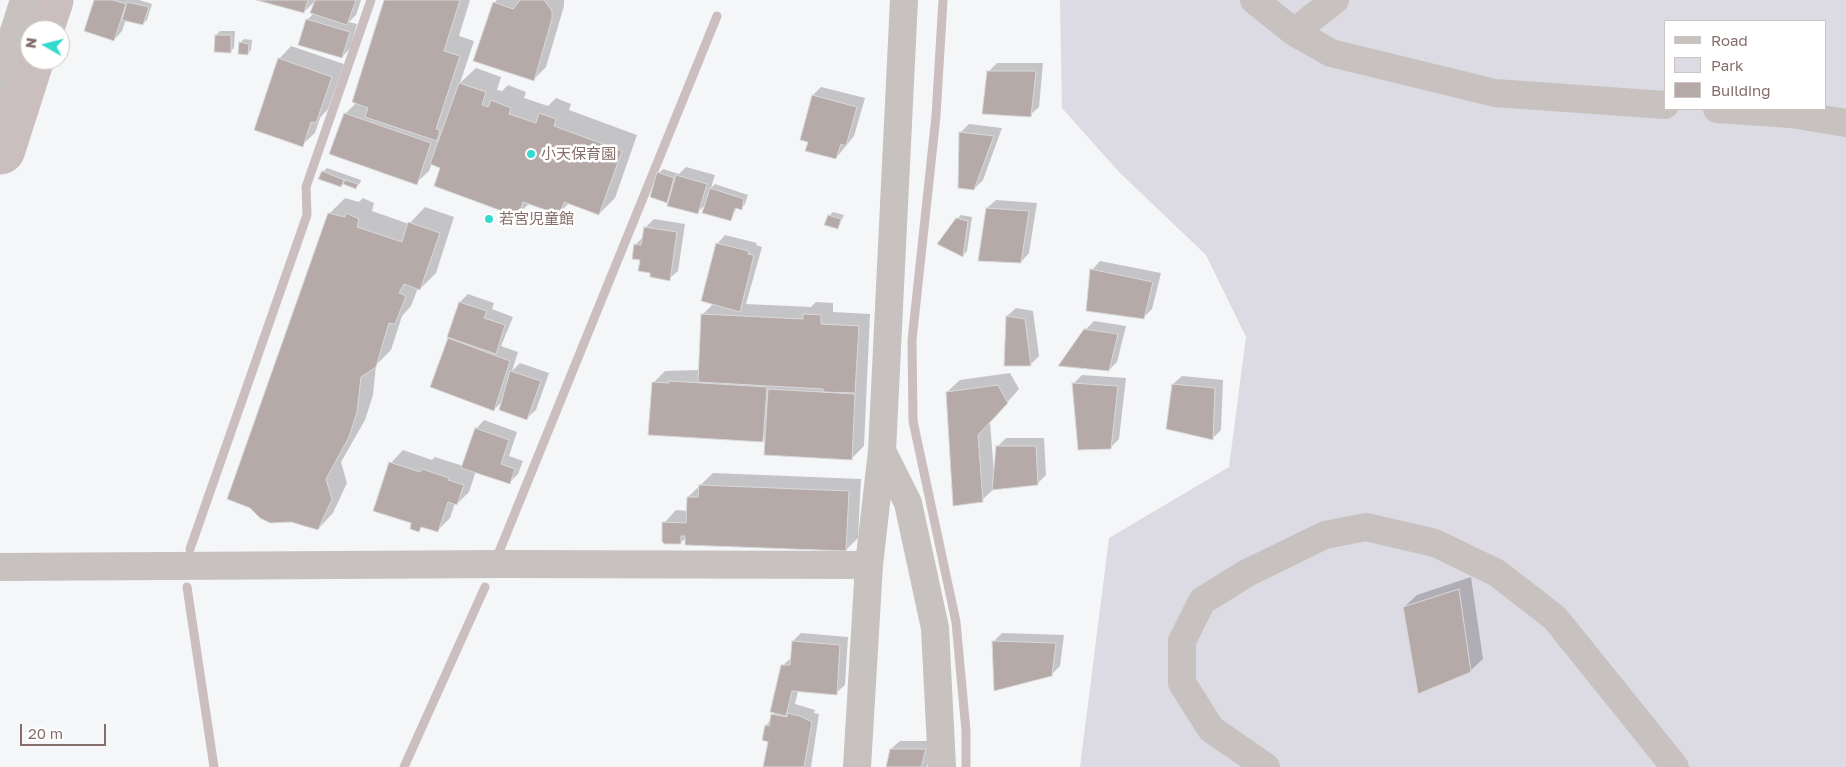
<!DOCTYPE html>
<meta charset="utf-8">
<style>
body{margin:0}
#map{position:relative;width:1846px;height:767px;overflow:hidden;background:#f5f6f8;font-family:"Golos Text",sans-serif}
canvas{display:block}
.legend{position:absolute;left:1664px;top:20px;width:162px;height:90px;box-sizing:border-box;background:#fff;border:1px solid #cec5c3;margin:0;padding:6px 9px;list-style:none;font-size:15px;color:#856d69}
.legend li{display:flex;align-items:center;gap:10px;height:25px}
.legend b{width:25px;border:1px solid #cec5c3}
.north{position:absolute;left:20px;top:20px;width:50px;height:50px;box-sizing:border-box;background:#fff;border:1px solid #cec5c3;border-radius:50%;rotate:278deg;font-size:14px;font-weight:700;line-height:20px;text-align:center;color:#856d69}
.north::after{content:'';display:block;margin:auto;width:18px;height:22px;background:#34dace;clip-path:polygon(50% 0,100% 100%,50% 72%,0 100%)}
.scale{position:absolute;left:20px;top:724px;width:86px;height:22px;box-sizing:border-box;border:2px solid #856d69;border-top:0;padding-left:6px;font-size:15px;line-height:18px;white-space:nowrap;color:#856d69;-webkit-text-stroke:4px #fff;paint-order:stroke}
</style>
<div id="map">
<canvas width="1846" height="767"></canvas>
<ul class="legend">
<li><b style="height:6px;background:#c7c1bf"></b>Road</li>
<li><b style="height:14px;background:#dcdae2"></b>Park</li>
<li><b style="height:14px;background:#b6aaa9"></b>Building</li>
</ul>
<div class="north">N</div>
<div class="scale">20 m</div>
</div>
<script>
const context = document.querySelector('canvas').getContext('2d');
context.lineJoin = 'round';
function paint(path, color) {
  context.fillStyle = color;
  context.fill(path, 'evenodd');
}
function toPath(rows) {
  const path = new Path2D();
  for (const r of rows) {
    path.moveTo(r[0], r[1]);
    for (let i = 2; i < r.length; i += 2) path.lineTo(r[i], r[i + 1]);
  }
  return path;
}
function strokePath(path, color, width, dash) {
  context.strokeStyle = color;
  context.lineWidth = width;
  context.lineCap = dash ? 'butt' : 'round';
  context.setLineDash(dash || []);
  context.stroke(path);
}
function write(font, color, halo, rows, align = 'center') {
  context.font = font + ' "Golos Text","Noto Sans JP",sans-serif';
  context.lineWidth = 5;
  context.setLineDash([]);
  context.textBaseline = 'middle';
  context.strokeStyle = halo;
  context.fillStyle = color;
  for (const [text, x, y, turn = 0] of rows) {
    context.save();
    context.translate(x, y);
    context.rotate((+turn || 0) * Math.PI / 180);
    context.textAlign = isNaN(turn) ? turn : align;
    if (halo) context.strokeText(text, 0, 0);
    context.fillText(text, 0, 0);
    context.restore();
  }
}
paint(toPath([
 [1060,0,1846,0,1846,767,1080,767,1109,538,1229,467,1246,337,1206,255,1119,172,1062,108],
 [1665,21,1825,21,1825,109,1665,109]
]), '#dcdae2');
paint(toPath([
 [95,0,139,0,152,4,147,20,143,24,126,19,122,31,114,40],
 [261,0,316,0,304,12],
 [316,0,361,0,356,15,349,22,357,24,350,48,342,57,307,20,314,13],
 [386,0,470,0,459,36,474,41,460,83,476,68,501,77,497,90,502,91,508,85,526,92,524,98,548,106,556,98,571,104,569,110,637,135,615,198,599,214,569,203,559,213,530,203,517,215,442,167,432,163,429,171,416,183,345,114,356,103],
 [497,0,564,0,564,6,546,67,534,79,494,3],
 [220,31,235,31,234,48,230,52,216,35],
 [244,39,252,40,251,50,247,54,240,43],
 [291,46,344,64,328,109,320,118,315,133,302,145,279,59],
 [997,63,1043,63,1039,107,1030,115,988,72],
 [821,87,865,98,854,136,836,158,801,139,813,95],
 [969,124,1002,128,983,180,974,189,959,187,961,132],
 [686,167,715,175,711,188,715,184,748,195,745,204,741,209,737,207,731,219,706,204,697,213,671,197,666,202,659,173,663,169,679,174],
 [327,168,361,180,360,183,356,187,344,183,341,186,323,172],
 [345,198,359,202,363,198,374,203,372,211,409,224,425,207,454,217,436,273,420,289,418,288,411,306,402,316,391,350,376,365,373,395,365,420,341,462,347,483,333,513,318,529,329,214],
 [996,200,1037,203,1029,253,1021,262,987,208],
 [833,212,844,215,838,228,829,216],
 [961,215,972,217,967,251,963,255,957,219],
 [654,219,685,224,678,271,669,279,652,272,641,259,635,245,644,236,646,227],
 [725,235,757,243,756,245,762,247,746,304,811,307,816,302,833,303,833,312,870,314,864,446,851,459,766,437,762,441,653,383,665,371,699,370,702,315,714,303,717,244],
 [1100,261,1161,273,1152,309,1143,318,1092,270],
 [468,294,494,303,492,309,513,317,501,346,518,352,512,371,520,363,549,373,536,410,527,418,503,400,494,410,432,387,460,302],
 [1016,308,1033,311,1039,356,1030,365,1005,365,1007,316],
 [1094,321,1126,326,1117,362,1109,370,1085,330],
 [1010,373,1019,389,990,422,994,473,998,446,1006,438,1044,438,1046,475,1038,483,994,489,982,500,947,392,960,380],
 [1082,375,1126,378,1119,439,1110,448,1074,383],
 [1182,376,1223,380,1221,430,1213,438,1173,384],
 [484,420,517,432,509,456,523,461,518,474,510,482,476,471,469,492,457,504,455,503,450,518,437,531,423,526,419,531,413,522,391,463,403,450,432,460,435,457,463,466,476,429],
 [713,473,861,479,858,538,846,550,687,537,680,543,664,523,676,510,688,511,688,497],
 [1471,577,1483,659,1470,671,1404,607,1417,595],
 [801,633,848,637,845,685,836,693,798,691,795,704,815,710,814,713,819,714,811,767,765,767,769,741,766,726,775,712,782,666,792,657,793,641],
 [1002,633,1064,635,1060,666,1051,675,993,642],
 [900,741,934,741,927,767,887,767,891,749]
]), '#0003');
strokePath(toPath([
 [943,0,936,116,912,340,913,421,956,622,966,731,966,767],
 [190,549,307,215,306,187,371,0],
 [499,552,717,16],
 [187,587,214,767],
 [404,767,485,587]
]), '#cbbebe', 9);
strokePath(toPath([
 [38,30,48,0],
 [0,149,30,55]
]), '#cbbebe', 51);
const building = toPath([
 [94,0,113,0,126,4,114,41,84,31,94,0],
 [256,0,308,0,304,13,256,0],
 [315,0,356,0,347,25,310,13,315,0],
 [384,0,460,0,444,51,460,56,436,129,440,130,437,141,365,117,368,108,352,102,384,0],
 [520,0,544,0,552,11,552,19,534,81,473,61,493,2,513,9,520,0],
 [127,2,149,7,143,25,122,20,127,2],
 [306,19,350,32,342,58,298,45,306,19],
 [215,35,231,35,231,53,214,52,215,35],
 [239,42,249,44,248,55,238,54,239,42],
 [278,58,332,77,316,123,311,122,303,147,254,130,278,58],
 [987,71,1036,71,1031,117,982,114,987,71],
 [459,83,486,92,482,105,488,107,491,100,511,108,509,114,536,123,539,113,556,119,554,126,622,151,599,215,564,202,560,215,523,202,518,217,434,186,440,168,430,164,459,83],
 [812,95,857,107,846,146,841,144,836,159,805,151,808,142,800,140,812,95],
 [344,113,431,143,417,185,329,154,344,113],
 [959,132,994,136,974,190,958,188,959,132],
 [322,171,344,180,341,187,318,179,322,171],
 [657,172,674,178,667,203,650,197,657,172],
 [676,175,707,184,698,214,667,206,676,175],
 [345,180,358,184,356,189,343,184,345,180],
 [710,188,744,199,742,210,735,208,731,221,702,213,710,188],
 [986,208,1029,211,1021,263,978,261,986,208],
 [328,213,345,217,346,213,359,219,357,227,402,242,408,222,440,233,420,290,404,284,399,293,406,296,395,324,389,323,376,367,361,377,357,412,349,437,326,479,332,499,318,530,291,522,270,523,260,518,250,508,227,499,328,213],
 [828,215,841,219,838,229,824,225,828,215],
 [956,218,968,221,963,257,937,244,956,218],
 [644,227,677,232,670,281,650,277,650,273,638,271,640,260,632,259,634,244,641,245,644,227],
 [716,243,749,251,748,254,754,255,740,312,701,301,716,243],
 [1090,269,1153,282,1144,319,1086,311,1090,269],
 [459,302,487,311,484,318,505,325,496,354,447,337,459,302],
 [701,314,803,319,803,314,821,315,821,324,859,326,855,393,823,392,823,389,698,382,701,314],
 [1006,316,1025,319,1031,366,1004,366,1006,316],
 [1084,329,1118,334,1109,371,1058,366,1084,329],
 [448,338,510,361,494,411,430,387,448,338],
 [510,371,541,381,527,420,499,410,510,371],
 [669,381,767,387,763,442,648,435,652,382,669,383,669,381],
 [1072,383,1118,386,1111,449,1078,450,1072,383],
 [1172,384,1215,388,1213,440,1166,429,1172,384],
 [998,385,1008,403,978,435,983,502,953,506,946,392,998,385],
 [768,389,855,394,852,460,764,455,768,389],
 [475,428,509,440,501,464,515,469,510,484,461,468,475,428],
 [996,446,1036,446,1038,485,992,490,996,446],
 [389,462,420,472,422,469,449,478,448,480,464,485,457,505,448,502,438,532,421,527,419,532,410,529,411,523,373,511,389,462],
 [699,485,849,491,846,551,685,545,685,536,681,536,681,544,665,544,662,542,662,522,686,523,687,497,698,497,699,485],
 [1459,589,1471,672,1418,694,1403,607,1459,589],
 [792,641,840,645,837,695,792,691,786,716,770,712,781,665,790,665,792,641],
 [992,641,1056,643,1052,676,994,691,992,641],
 [787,713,800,716,812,722,804,767,763,767,768,742,762,740,765,725,769,726,771,714,787,717,787,713],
 [890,749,926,749,921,767,886,767,890,749]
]);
paint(building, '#b6aaa9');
strokePath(building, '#d8d8da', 1);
strokePath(toPath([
 [1254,0,1294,32,1331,53,1495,93,1665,105],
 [1294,32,1335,0],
 [0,75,24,0],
 [1717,109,1791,114,1846,123],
 [882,451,908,503,935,628,942,767],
 [0,567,503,564,869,565],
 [857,767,869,565,882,451,904,0],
 [1266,767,1211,729,1182,683,1182,641,1202,601,1247,573,1325,535,1366,527,1435,543,1497,573,1555,618,1675,767]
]), '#c7c1bf', 28);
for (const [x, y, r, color] of [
 [531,154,5,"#34dace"],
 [489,219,5,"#34dace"]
]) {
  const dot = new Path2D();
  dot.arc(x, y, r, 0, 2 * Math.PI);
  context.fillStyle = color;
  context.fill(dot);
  strokePath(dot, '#fff', 2);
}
write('15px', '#856d69', '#fff', [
 ["小天保育園",541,154],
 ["若宮児童館",499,219]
], 'left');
</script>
